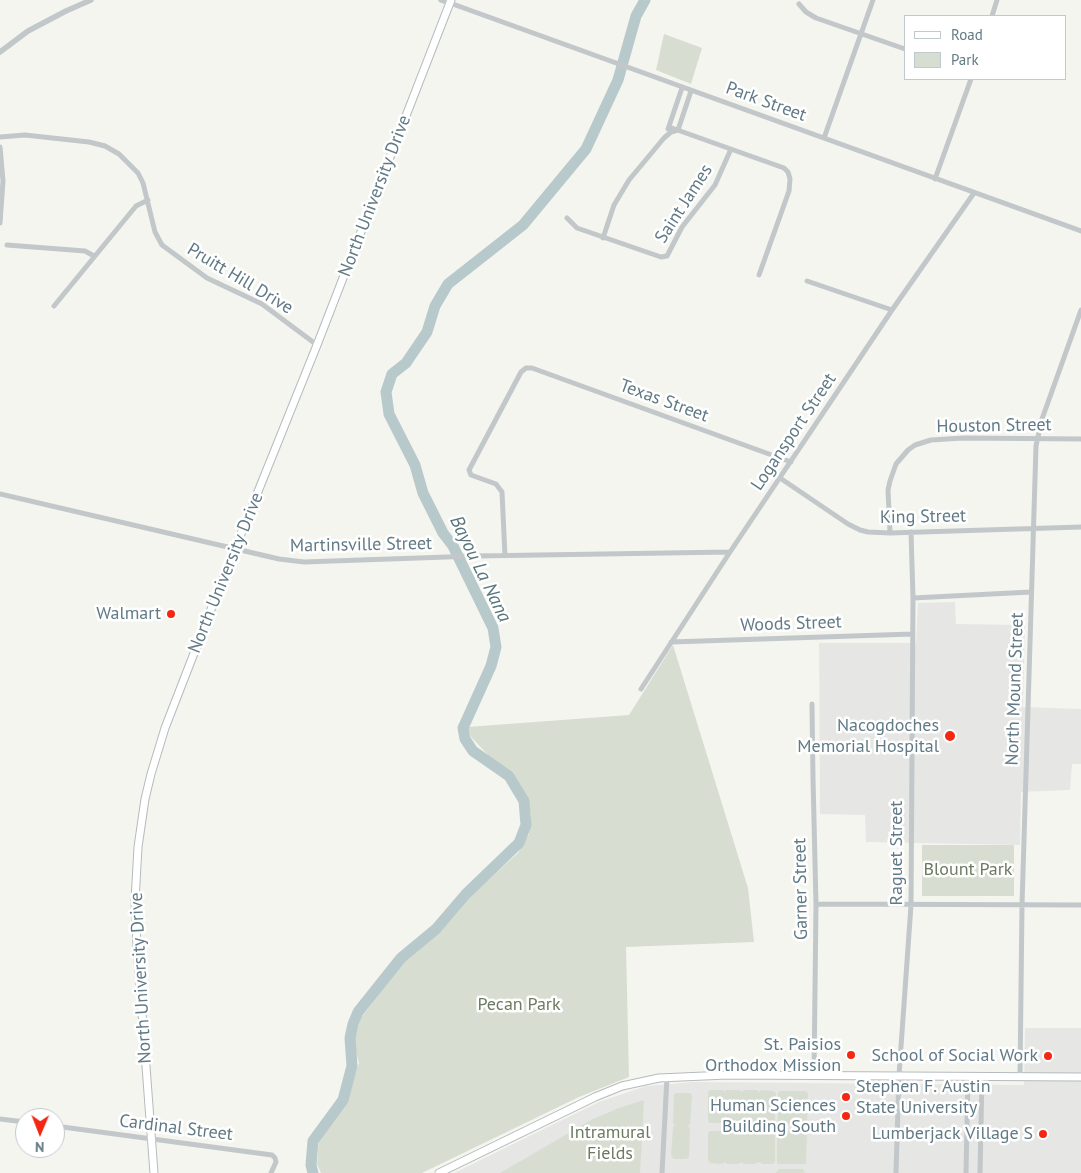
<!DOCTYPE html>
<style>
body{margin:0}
#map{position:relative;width:1081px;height:1173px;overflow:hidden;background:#f5f5f0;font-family:"PT Sans",sans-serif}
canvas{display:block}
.legend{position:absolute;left:904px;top:15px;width:162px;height:65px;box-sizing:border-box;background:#fff;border:1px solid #c0cace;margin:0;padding:6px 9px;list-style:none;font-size:15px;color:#617a85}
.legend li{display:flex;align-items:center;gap:10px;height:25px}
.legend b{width:25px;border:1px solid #c0cace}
.north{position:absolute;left:15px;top:1108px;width:50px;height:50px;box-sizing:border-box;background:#fff;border:1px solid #c0cace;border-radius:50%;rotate:181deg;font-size:14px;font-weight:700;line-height:20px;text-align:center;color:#617a85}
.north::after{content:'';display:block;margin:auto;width:18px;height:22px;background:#f32712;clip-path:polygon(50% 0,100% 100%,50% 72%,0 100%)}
</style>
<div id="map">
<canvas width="1081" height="1173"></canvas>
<ul class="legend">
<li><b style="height:6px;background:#fff"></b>Road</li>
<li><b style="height:14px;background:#d7ddd1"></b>Park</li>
</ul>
<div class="north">N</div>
</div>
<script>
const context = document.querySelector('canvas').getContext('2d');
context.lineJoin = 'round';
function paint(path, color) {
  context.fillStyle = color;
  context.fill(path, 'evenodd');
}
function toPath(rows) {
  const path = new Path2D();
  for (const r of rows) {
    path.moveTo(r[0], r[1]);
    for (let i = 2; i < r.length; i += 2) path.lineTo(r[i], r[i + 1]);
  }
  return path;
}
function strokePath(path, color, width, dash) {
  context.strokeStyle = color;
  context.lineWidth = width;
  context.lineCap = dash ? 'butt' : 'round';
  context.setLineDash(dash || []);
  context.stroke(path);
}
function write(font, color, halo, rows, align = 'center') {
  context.font = font + ' "PT Sans",sans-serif';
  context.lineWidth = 5;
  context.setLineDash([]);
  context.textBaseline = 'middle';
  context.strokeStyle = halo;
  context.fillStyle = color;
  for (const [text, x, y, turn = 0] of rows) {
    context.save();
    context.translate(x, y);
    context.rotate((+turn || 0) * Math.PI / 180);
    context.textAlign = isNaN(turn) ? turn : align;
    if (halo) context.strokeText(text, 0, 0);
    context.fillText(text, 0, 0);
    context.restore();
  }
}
paint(toPath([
 [955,602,956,624,1025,625,1023,707,1081,709,1081,764,1072,764,1070,790,1021,792,1020,845,866,842,865,815,820,814,819,643,916,643,918,603],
 [1025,1028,1081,1028,1081,1173,454,1173,599,1102,646,1086,694,1082,1024,1085]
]), '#e6e6e4');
paint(toPath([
 [664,34,702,48,691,84,656,70],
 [673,645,748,888,754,942,626,947,629,1077,579,1097,422,1173,321,1173,317,1164,319,1139,346,1102,359,1063,354,1045,356,1033,361,1018,386,985,391,974,406,959,441,931,475,892,518,853,529,834,531,816,527,796,513,772,489,756,471,737,467,727,629,715],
 [922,845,1014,845,1014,896,922,896],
 [710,1090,723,1090,725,1092,726,1090,739,1090,742,1092,744,1090,757,1090,759,1092,761,1090,773,1091,776,1093,775,1121,773,1124,762,1124,759,1121,756,1124,745,1123,742,1121,738,1123,728,1123,725,1121,722,1123,710,1123,708,1121,708,1092],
 [780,1091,806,1091,808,1093,807,1122,805,1124,780,1124,778,1122,778,1093],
 [677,1093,690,1093,692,1095,690,1124,688,1126,690,1129,689,1157,686,1159,674,1159,671,1156,673,1128,675,1125,673,1123,674,1094],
 [644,1100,640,1173,500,1173,593,1119,619,1108],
 [710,1131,723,1131,725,1133,727,1131,739,1131,742,1133,744,1131,757,1132,759,1133,761,1131,773,1132,775,1134,775,1162,772,1164,763,1164,759,1162,755,1164,744,1164,741,1162,739,1164,727,1164,725,1162,722,1164,710,1163,708,1160,708,1133],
 [780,1131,805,1132,807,1134,806,1163,804,1164,779,1164,777,1163,777,1133],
 [779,1169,803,1169,805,1173,776,1173]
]), '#d7ddd1');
strokePath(toPath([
 [313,1173,311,1165,313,1141,343,1100,352,1066,350,1038,353,1024,358,1012,401,958,436,929,466,894,519,843,526,825,524,801,509,776,473,751,465,739,463,728,491,666,496,647,493,628,453,546,443,533,423,493,415,465,389,414,386,392,392,374,406,363,427,332,435,306,448,284,523,225,586,149,618,80,636,16,645,0]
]), '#b8c9cb', 11);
const secondary = toPath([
 [154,1173,137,946,135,901,138,847,145,799,151,774,165,728,224,576,317,345,451,0],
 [439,1173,595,1097,622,1086,659,1078,727,1075,1081,1077]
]);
strokePath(secondary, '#b4bbbe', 9);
strokePath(toPath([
 [450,3,1081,231],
 [799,4,806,12,816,18,905,49],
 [992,16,997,0],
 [669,127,784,168,788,172,790,179,789,191,759,275],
 [668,129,682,88],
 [0,137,25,135,89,142,105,146,119,154,138,173,143,183,155,232,162,245,207,278,262,304,317,345],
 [824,138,873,0],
 [0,147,3,181,0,223],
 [935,179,971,79],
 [567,218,577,228,661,257,667,256,682,227,715,185,731,149],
 [603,238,614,205,629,180,664,138,671,132,678,130,691,91],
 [7,245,85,251,94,256],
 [807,281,892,310],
 [54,306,136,206,148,200],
 [780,478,848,524,860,530,868,532,890,533,1081,527],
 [0,494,279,559,304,562,475,556,730,552],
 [890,533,888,490,890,481,896,464,908,450,915,445,931,440,963,438,1081,439],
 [505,556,502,492,496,484,471,475,469,470,521,372,526,368,532,368,791,462],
 [913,598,1031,592],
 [671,642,913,634],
 [641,689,730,552,892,310,974,193],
 [812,704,813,778,816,904,814,1075],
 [816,904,1081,905],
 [1020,1077,1022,905,1036,446,1042,419,1081,310],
 [0,1119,25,1122],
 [55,1126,272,1155,275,1158,276,1162,271,1173],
 [662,1173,667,1077],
 [896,1173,899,1075,911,905,913,598,911,532],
 [966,1173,968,1076],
 [980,1173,982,1077]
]), '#c2c7ca', 5);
strokePath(toPath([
 [441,0,450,3],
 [0,52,28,31,66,11,91,0]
]), '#c2c7ca', 5.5);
strokePath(secondary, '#fff', 7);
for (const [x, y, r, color] of [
 [171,614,5,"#f32712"],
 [950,736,6,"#f32712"],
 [851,1055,5,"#f32712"],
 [1048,1056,5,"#f32712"],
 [846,1097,5,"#f32712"],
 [846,1116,5,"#f32712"],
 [1043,1134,5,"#f32712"]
]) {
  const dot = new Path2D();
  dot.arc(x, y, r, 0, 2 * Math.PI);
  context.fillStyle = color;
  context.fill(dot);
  strokePath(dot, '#fff', 2);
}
write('18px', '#617a85', '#fff', [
 ["Park Street",766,102,20],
 ["North University Drive",375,196,-69],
 ["Saint James",684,204,-57],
 ["Pruitt Hill Drive",240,279,31],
 ["Texas Street",664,401,20],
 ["Houston Street",994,426,-1],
 ["Logansport Street",794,432,-56],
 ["King Street",923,517,-1],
 ["Martinsville Street",361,545,-1],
 ["North University Drive",226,573,-68],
 ["Woods Street",791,624,-2],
 ["North Mound Street",1015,689,-88],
 ["Raguet Street",897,853,-90],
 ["Garner Street",801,889,-91],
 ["North University Drive",141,978,-93],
 ["Cardinal Street",176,1128,7]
]);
write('18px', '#617a85', '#fff', [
 ["Walmart",161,614],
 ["Nacogdoches",939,726],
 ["Memorial Hospital",939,747],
 ["St. Paisios",841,1045],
 ["Orthodox Mission",841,1066],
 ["School of Social Work",1038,1056],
 ["Stephen F. Austin",856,1087,"left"],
 ["State University",856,1108,"left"],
 ["Human Sciences",836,1106],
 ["Building South",836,1127],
 ["Lumberjack Village S",1033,1134]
], 'right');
write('18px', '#6a7b60', '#fff', [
 ["Blount Park",968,870],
 ["Pecan Park",519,1005],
 ["Intramural",610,1133],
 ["Fields",610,1154]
]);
write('italic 19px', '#58767b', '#fff', [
 ["Bayou La Nana",480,569,64]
]);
</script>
